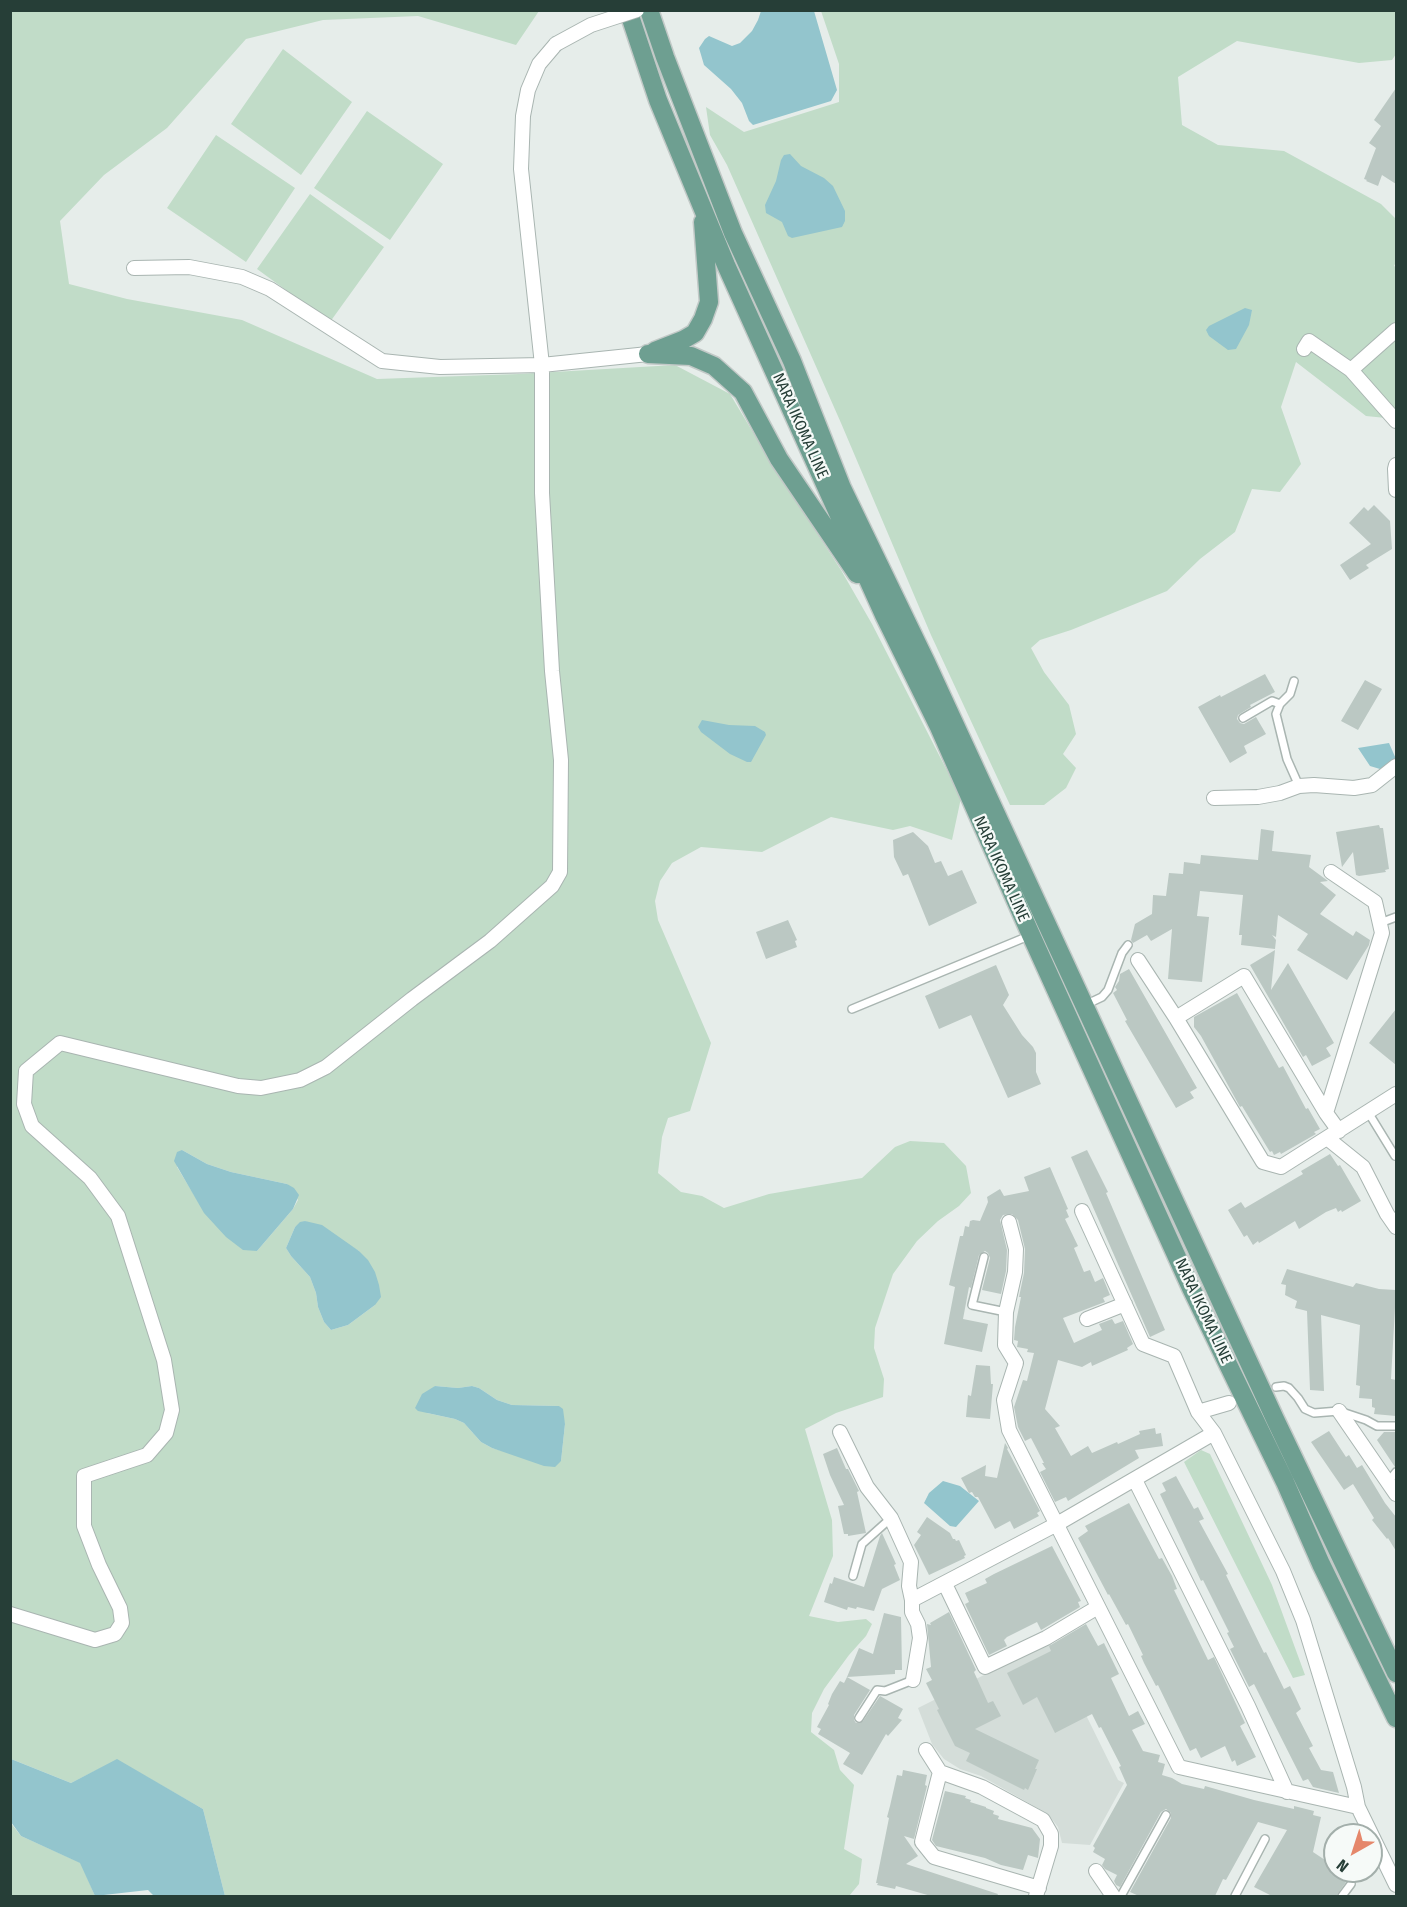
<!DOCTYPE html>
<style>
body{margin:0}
#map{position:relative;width:1407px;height:1907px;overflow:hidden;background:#e6edea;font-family:"Fira Sans Condensed",sans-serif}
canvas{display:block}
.frame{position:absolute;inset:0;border:12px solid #263e37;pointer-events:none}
.north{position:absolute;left:1323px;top:1823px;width:60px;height:60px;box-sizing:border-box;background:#f6faf8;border:2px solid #a3afab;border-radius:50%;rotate:219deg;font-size:16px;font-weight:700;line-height:24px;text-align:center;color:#263e37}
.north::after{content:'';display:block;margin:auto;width:21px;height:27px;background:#e5876b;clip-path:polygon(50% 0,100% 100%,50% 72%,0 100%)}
</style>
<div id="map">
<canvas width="1407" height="1907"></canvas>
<div class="frame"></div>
<div class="north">N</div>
</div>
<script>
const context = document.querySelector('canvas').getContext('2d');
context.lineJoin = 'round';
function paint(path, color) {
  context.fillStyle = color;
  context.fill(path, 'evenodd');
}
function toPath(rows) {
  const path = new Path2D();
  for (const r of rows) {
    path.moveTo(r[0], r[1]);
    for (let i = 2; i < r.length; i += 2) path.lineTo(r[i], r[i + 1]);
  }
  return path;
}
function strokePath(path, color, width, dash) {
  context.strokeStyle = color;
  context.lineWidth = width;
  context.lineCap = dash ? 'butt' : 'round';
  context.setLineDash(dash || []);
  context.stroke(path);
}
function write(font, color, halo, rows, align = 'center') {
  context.font = font + ' "Fira Sans Condensed",sans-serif';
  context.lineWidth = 4.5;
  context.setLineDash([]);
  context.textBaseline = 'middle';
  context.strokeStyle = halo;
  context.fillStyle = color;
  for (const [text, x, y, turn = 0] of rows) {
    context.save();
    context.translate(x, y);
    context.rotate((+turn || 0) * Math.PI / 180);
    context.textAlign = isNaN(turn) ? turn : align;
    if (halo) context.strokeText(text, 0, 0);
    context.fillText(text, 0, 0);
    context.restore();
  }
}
paint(toPath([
 [1050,1642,1118,1780,1124,1783,1090,1845,1062,1843,1058,1827,1048,1814,981,1776,960,1769,944,1759,932,1744,918,1708]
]), '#d4ddd9');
paint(toPath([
 [10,11,539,11,516,45,418,16,323,20,246,39,167,128,104,175,60,221,69,284,127,299,242,320,377,379,519,374,675,365,730,394,775,469,841,570,872,624,961,798,952,840,910,826,893,830,831,817,762,852,701,847,672,863,660,881,655,901,658,920,711,1043,690,1111,668,1118,662,1137,658,1173,681,1192,702,1196,724,1208,769,1194,862,1178,895,1147,910,1141,944,1143,966,1166,971,1193,959,1206,938,1221,917,1241,893,1274,875,1328,874,1348,884,1379,883,1397,836,1413,805,1429,832,1520,833,1556,809,1616,838,1622,866,1619,872,1624,866,1636,849,1655,824,1689,812,1713,811,1732,834,1750,840,1770,854,1785,844,1849,862,1859,859,1884,849,1896,225,1896,203,1809,117,1760,71,1783,11,1759],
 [182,1150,207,1164,231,1172,287,1184,298,1200,293,1209,257,1251,199,1203,177,1167],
 [305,1221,359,1251,375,1305,348,1325,331,1330,324,1322,318,1307,316,1293,310,1277,291,1256,286,1248,295,1227],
 [435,1386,458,1388,472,1386,479,1388,497,1400,512,1405,559,1406,565,1424,561,1461,513,1454,492,1448,481,1442,464,1423,455,1419,427,1413],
 [821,11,1396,11,1396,54,1392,60,1359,63,1237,41,1178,77,1182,125,1218,145,1284,151,1381,204,1396,219,1396,262,1394,266,1396,267,1396,419,1366,416,1296,362,1281,407,1301,464,1280,492,1252,489,1235,532,1200,559,1167,591,1071,630,1040,640,1031,648,1044,672,1069,705,1076,734,1063,754,1076,768,1066,788,1044,805,1010,805,931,635,841,423,727,165,710,135,706,107,744,132,839,102,839,64],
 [283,49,352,102,301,175,231,124],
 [367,111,443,164,390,240,314,188],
 [216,135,295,188,246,262,167,208],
 [310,194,384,247,330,322,257,269],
 [1201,1450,1210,1454,1272,1585,1305,1675,1293,1678,1184,1462],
 [10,1822,21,1836,81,1863,95,1896,11,1896]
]), '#c1dcc8');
paint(toPath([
 [761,11,814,11,837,90,831,101,753,125,749,121,742,103,731,89,704,65,699,48,705,39,709,36,732,46,740,43,752,31,758,20],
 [790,154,801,166,824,178,833,186,845,211,845,221,842,227,792,238,788,236,782,222,766,213,765,205,776,181,781,160,784,155],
 [1245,308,1252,310,1249,325,1236,349,1228,350,1209,336,1206,330,1209,326],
 [702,720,729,725,755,726,765,732,766,735,751,762,747,762,730,754,701,732,698,727],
 [1389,743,1396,759,1380,769,1370,766,1358,748],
 [182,1150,207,1164,231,1172,287,1184,294,1188,299,1195,293,1209,257,1251,243,1250,226,1237,204,1213,174,1161,177,1152],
 [305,1221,322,1225,359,1251,368,1260,375,1272,379,1285,381,1297,375,1305,348,1325,331,1330,324,1322,318,1307,316,1293,310,1277,291,1256,286,1248,295,1227,300,1222],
 [435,1386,458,1388,472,1386,479,1388,497,1400,512,1405,559,1406,563,1409,565,1424,561,1461,555,1467,544,1466,492,1448,481,1442,464,1423,455,1419,418,1411,415,1408,422,1394],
 [943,1481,960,1486,979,1501,956,1527,950,1526,924,1503,929,1493],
 [11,1759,71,1783,117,1759,203,1809,225,1896,154,1896,148,1890,95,1896,80,1863,21,1836,11,1822]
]), '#93c5cd');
paint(toPath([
 [1396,88,1396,184,1382,175,1378,186,1366,181,1367,180,1364,179,1376,148,1369,143,1381,126,1374,120],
 [1374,505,1390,521,1392,549,1366,565,1369,568,1350,580,1340,565,1371,544,1349,523,1364,507,1368,511],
 [1265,674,1275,692,1250,705,1251,707,1238,715,1237,719,1240,723,1244,724,1256,717,1266,734,1244,746,1247,753,1230,763,1198,707,1220,695,1221,697],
 [1365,680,1382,689,1358,730,1341,721],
 [1379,825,1380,828,1383,828,1389,869,1385,870,1386,872,1359,876,1356,875,1353,852,1342,867,1336,832],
 [1261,829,1274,831,1272,851,1311,855,1309,867,1328,881,1320,882,1336,895,1320,914,1353,936,1356,931,1370,940,1369,945,1347,980,1297,950,1308,934,1278,915,1276,937,1272,935,1276,940,1275,949,1241,945,1242,935,1239,935,1243,895,1200,891,1197,916,1209,917,1202,982,1168,979,1172,929,1151,941,1147,935,1133,943,1131,940,1135,924,1152,914,1153,895,1166,896,1169,873,1183,874,1184,862,1200,864,1201,855,1258,860],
 [913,832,928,846,935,863,941,861,948,876,962,870,977,903,929,926,908,874,903,876,894,857,893,840],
 [788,920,797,940,795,941,797,947,766,959,756,932],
 [1275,950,1271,990,1288,963,1334,1043,1326,1048,1331,1056,1312,1066,1306,1055,1303,1057,1250,965],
 [996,965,1009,995,1003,1005,1022,1035,1033,1047,1036,1053,1036,1072,1041,1084,1008,1098,971,1015,939,1029,925,996],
 [1129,969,1197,1088,1190,1092,1194,1098,1176,1108,1125,1021,1127,1020,1113,993,1117,990,1115,987,1119,981,1120,974],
 [1237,993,1279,1068,1283,1066,1306,1109,1308,1108,1320,1129,1314,1132,1316,1134,1281,1154,1280,1152,1274,1155,1272,1151,1270,1152,1242,1106,1240,1107,1201,1036,1194,1027,1194,1017],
 [1396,1009,1396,1065,1369,1043],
 [1087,1150,1108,1192,1106,1193,1165,1330,1150,1337,1071,1157],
 [1330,1154,1338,1166,1340,1165,1361,1201,1342,1212,1341,1210,1338,1212,1336,1208,1326,1212,1299,1229,1295,1221,1259,1243,1258,1241,1253,1245,1247,1235,1244,1237,1228,1210,1241,1202,1245,1208,1303,1174,1301,1171],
 [1050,1167,1068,1209,1066,1210,1069,1217,1065,1219,1078,1246,1074,1248,1084,1272,1090,1270,1095,1282,1103,1278,1110,1295,1103,1298,1105,1302,1063,1318,1074,1343,1102,1330,1099,1324,1112,1319,1115,1324,1123,1321,1133,1344,1127,1348,1128,1350,1092,1366,1091,1362,1082,1367,1058,1360,1045,1409,1060,1426,1055,1428,1071,1456,1088,1446,1092,1453,1117,1442,1118,1444,1140,1434,1139,1431,1155,1428,1156,1434,1161,1433,1163,1446,1135,1450,1139,1458,1068,1501,1066,1497,1055,1502,1040,1472,1046,1469,1042,1463,1044,1463,1031,1438,1025,1441,1018,1427,1014,1407,1023,1380,1027,1381,1034,1353,1027,1352,1028,1349,1017,1347,1018,1341,1014,1340,1015,1327,1021,1297,1019,1297,1024,1273,1025,1249,1018,1220,1012,1214,1003,1215,1000,1220,1007,1250,1006,1271,1001,1294,982,1290,990,1258,988,1253,985,1251,979,1255,971,1288,969,1287,963,1319,988,1324,982,1352,944,1344,955,1287,949,1285,960,1236,963,1236,965,1226,969,1227,970,1221,973,1220,980,1221,988,1202,987,1197,1000,1189,1004,1196,1029,1191,1024,1177],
 [1287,1269,1353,1287,1356,1283,1379,1289,1396,1290,1391,1379,1396,1380,1396,1416,1374,1414,1375,1408,1372,1407,1372,1399,1359,1398,1360,1386,1356,1385,1360,1325,1321,1315,1324,1391,1310,1390,1307,1311,1295,1308,1297,1301,1285,1295,1286,1285,1281,1284],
 [976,1365,990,1366,991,1384,993,1384,990,1419,966,1417,968,1395,971,1396],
 [1329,1431,1346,1457,1349,1455,1357,1468,1362,1465,1385,1503,1396,1517,1396,1551,1388,1538,1387,1539,1372,1520,1374,1518,1353,1484,1344,1490,1311,1442],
 [1384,1432,1395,1432,1396,1434,1396,1466,1395,1467,1377,1440],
 [1005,1443,1008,1448,1007,1449,1040,1511,1037,1513,1039,1516,1014,1529,1010,1521,995,1529,978,1497,975,1497,972,1492,969,1493,961,1478,986,1465,985,1476,997,1478],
 [837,1448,846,1469,848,1469,859,1491,857,1492,866,1533,848,1536,848,1534,844,1534,838,1506,844,1505,830,1475,823,1454],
 [1176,1476,1194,1509,1198,1507,1204,1519,1199,1521,1228,1574,1226,1575,1264,1653,1266,1652,1284,1689,1290,1686,1295,1696,1301,1709,1296,1713,1313,1746,1309,1748,1321,1770,1333,1772,1339,1793,1313,1787,1308,1779,1303,1781,1254,1684,1249,1687,1230,1649,1234,1647,1227,1633,1229,1632,1203,1580,1201,1581,1160,1494,1166,1491,1162,1483],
 [1129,1503,1159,1559,1162,1558,1172,1576,1177,1589,1174,1590,1208,1660,1214,1657,1245,1723,1240,1726,1256,1757,1237,1766,1235,1760,1232,1762,1225,1746,1201,1758,1196,1748,1190,1751,1158,1685,1156,1686,1144,1663,1141,1656,1143,1655,1128,1624,1126,1625,1109,1594,1108,1595,1078,1538,1088,1531,1085,1526],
 [927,1517,950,1533,953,1539,955,1539,956,1541,959,1540,966,1555,964,1556,965,1558,929,1575,914,1545,921,1535,917,1532],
 [882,1533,896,1564,894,1565,900,1580,882,1589,874,1611,857,1607,856,1609,848,1607,847,1610,824,1602,830,1583,832,1584,834,1577,864,1587,880,1536],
 [1052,1546,1081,1601,1078,1602,1080,1607,1041,1630,1037,1622,1007,1637,1004,1640,1007,1646,989,1655,965,1604,969,1602,965,1593,987,1583,985,1579,994,1574],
 [949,1612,976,1670,974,1672,988,1703,993,1701,1001,1716,975,1729,1039,1760,1035,1769,1037,1769,1028,1790,1025,1788,1024,1790,966,1761,970,1753,955,1746,937,1710,939,1709,926,1683,932,1680,926,1669,931,1667,927,1624,931,1625,930,1623],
 [884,1613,901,1617,902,1670,895,1670,895,1674,847,1677,859,1648,873,1654],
 [1086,1624,1098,1646,1104,1643,1119,1674,1111,1678,1129,1716,1138,1711,1145,1724,1132,1730,1143,1751,1160,1755,1158,1762,1165,1764,1162,1775,1172,1778,1182,1784,1204,1789,1205,1786,1254,1800,1294,1809,1294,1806,1314,1811,1313,1815,1321,1817,1313,1852,1325,1860,1325,1861,1328,1863,1326,1865,1342,1876,1340,1878,1346,1882,1336,1896,1272,1896,1254,1887,1287,1830,1258,1822,1226,1880,1223,1879,1215,1896,1139,1896,1130,1892,1171,1818,1171,1813,1166,1809,1161,1812,1120,1887,1116,1885,1114,1881,1117,1875,1105,1869,1102,1865,1105,1859,1093,1852,1095,1848,1093,1846,1127,1785,1119,1767,1121,1766,1101,1727,1099,1728,1092,1714,1055,1733,1037,1697,1023,1705,1007,1673,1051,1651,1049,1646],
 [847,1677,870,1690,854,1715,854,1720,856,1723,863,1721,880,1696,903,1709,898,1718,902,1720,888,1736,886,1734,862,1775,843,1764,850,1753,818,1734,821,1729,817,1727,829,1705,828,1704,832,1694,840,1681,844,1683],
 [903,1770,927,1775,925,1785,927,1786,914,1839,904,1836,918,1856,906,1864,998,1894,997,1896,931,1896,896,1886,895,1889,877,1885,878,1883,876,1883,889,1818,887,1817,890,1806,897,1775,902,1776],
 [945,1791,966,1796,965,1798,971,1800,970,1802,986,1807,986,1808,994,1811,993,1814,999,1816,998,1819,1032,1828,1040,1839,1038,1858,1028,1855,1023,1870,1001,1865,985,1858,936,1846,932,1840]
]), '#bbc8c3');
const service = toPath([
 [1294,681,1290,694,1280,704,1276,714,1287,759,1299,786],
 [1243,718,1272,701,1280,704],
 [1380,923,1396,917],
 [1085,1005,1102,997,1108,990,1122,953,1128,945],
 [852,1009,1031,935],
 [1368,1112,1395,1156],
 [984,1257,972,1305,1006,1312],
 [1276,1387,1284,1386,1289,1388,1298,1398,1305,1409,1314,1413,1339,1411,1366,1420,1377,1426,1396,1426],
 [1388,1482,1396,1472],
 [853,1576,862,1544,891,1518],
 [859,1718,877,1690,885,1691,913,1680],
 [1121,1896,1166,1815],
 [1235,1896,1265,1839],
 [1342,1896,1351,1884]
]);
const minor = toPath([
 [134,268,189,267,242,277,270,289,382,361,440,367,542,365,648,354],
 [1304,349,1309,341,1351,370,1396,421],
 [1351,370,1396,330],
 [1396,465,1395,469,1396,490],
 [1214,798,1258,797,1280,793,1299,786,1314,785,1354,788,1372,785,1396,766],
 [1138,960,1176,1018,1263,1162,1281,1167,1396,1094],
 [1176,1018,1244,976,1326,1113,1339,1131],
 [1326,1113,1382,933,1375,902,1331,872],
 [1327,1138,1363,1167,1387,1214,1396,1227],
 [1082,1211,1143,1344,1174,1356,1198,1412,1214,1433,1283,1571,1303,1620,1354,1787,1358,1807,1396,1885],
 [1009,1222,1016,1249,1015,1272,1006,1312,1005,1345,1016,1363,1004,1400,1009,1430,1179,1767,1358,1807],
 [1087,1319,1125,1304],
 [1339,1411,1396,1494],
 [1198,1412,1229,1403],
 [840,1432,867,1487,891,1518,911,1562,909,1586,912,1600,912,1612,918,1624,920,1638,913,1680],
 [1135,1480,1248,1706,1287,1792],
 [945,1584,985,1667,1046,1638,1098,1607],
 [912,1600,1057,1524,1214,1433],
 [10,1614,95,1640,115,1634,122,1623,120,1608,99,1565,84,1526,84,1476,147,1455,166,1433,172,1410,164,1360,118,1216,90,1178,32,1126,24,1104,26,1071,60,1043,238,1086,261,1088,300,1080,326,1067,412,999,490,941,552,886,560,872,561,760,552,671,542,493,542,365,521,169,523,116,528,90,539,64,556,44],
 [926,1750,940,1772,982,1787,1043,1820,1051,1834,1051,1846,1036,1896],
 [940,1772,922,1842,934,1857,1039,1888],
 [1096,1871,1113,1896]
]);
const primary = toPath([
 [628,10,658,100,726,265,884,615,939,727,1031,935,1191,1288,1285,1482,1321,1564,1396,1718],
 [649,10,665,57,733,233,792,361,842,488,926,662,1275,1419,1396,1673],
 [655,351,683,340,695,333,703,319,709,302,703,222],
 [648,354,691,356,714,366,743,392,779,459,857,574]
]);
strokePath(service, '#a9b5b1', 10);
strokePath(minor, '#a9b5b1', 16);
strokePath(primary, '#c2c9c7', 21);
strokePath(service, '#fff', 7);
strokePath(minor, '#fff', 14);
strokePath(primary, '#6e9f91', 18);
const minorBridge = toPath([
 [556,44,591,25,637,10]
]);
strokePath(minorBridge, '#a9b5b1', 16, []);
strokePath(minorBridge, '#fff', 14);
write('16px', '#263e37', '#f6faf8', [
 ["NARA IKOMA LINE",800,426,66],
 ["NARA IKOMA LINE",1001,869,66],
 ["NARA IKOMA LINE",1203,1311,65]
]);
</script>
